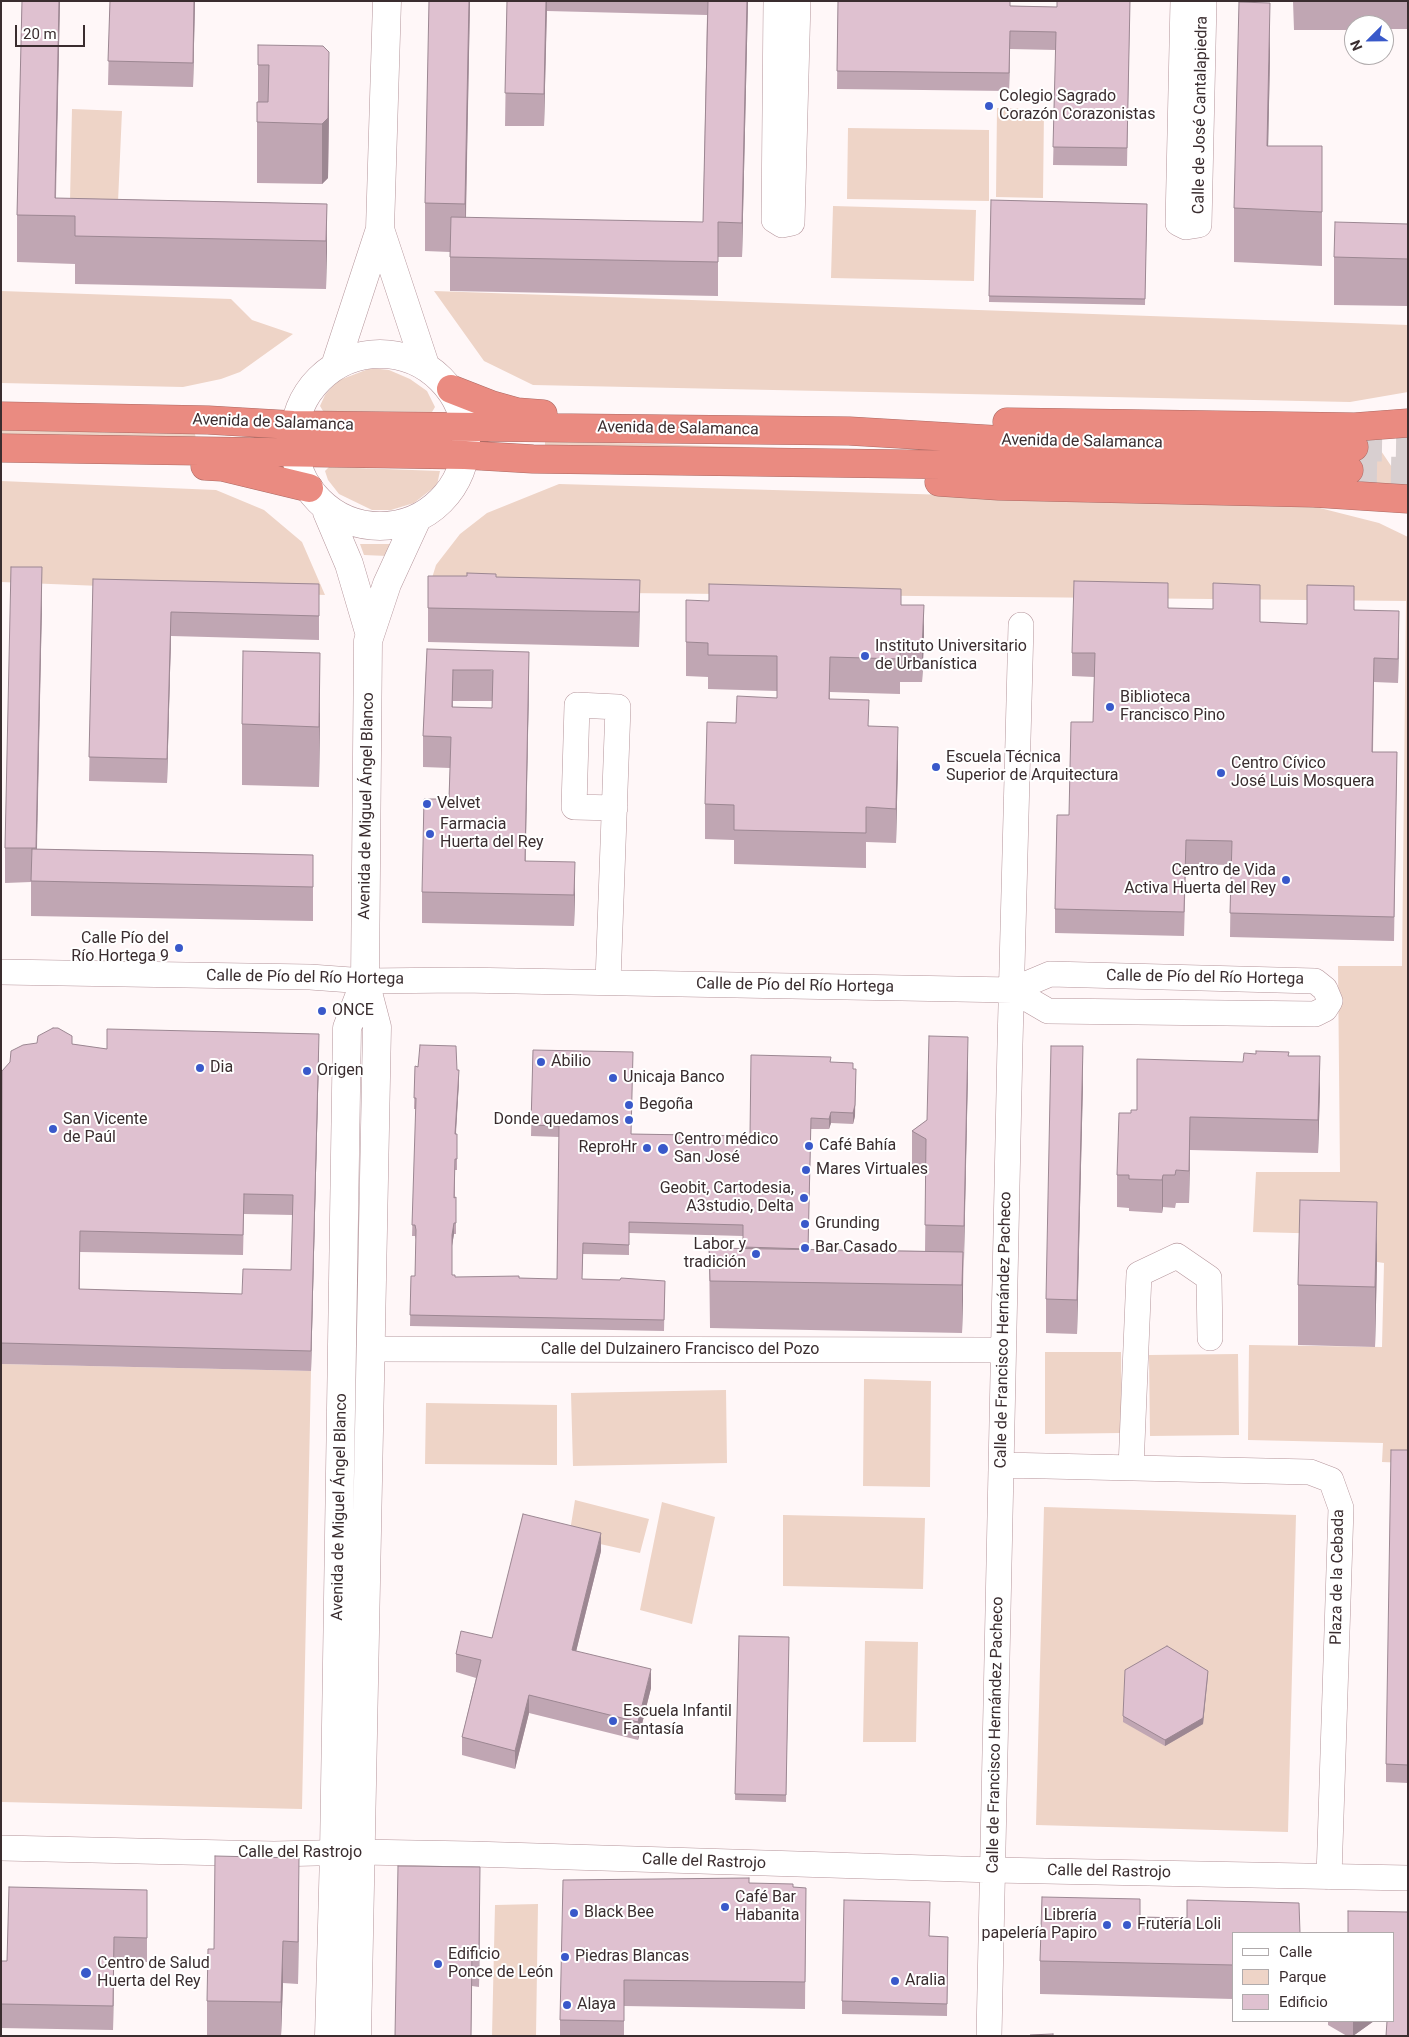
<!DOCTYPE html>
<meta charset="utf-8">
<style>
body{margin:0}
#map{position:relative;width:1409px;height:2037px;overflow:hidden;background:#fff7f8;font-family:Roboto,sans-serif}
canvas{display:block}
.frame{position:absolute;inset:0;border:2px solid #3a2d2f;pointer-events:none}
.legend{position:absolute;left:1232px;top:1932px;width:162px;height:90px;box-sizing:border-box;background:#fff;border:1px solid #b0abac;margin:0;padding:6px 9px;list-style:none;font-size:15px;color:#3a2d2f}
.legend li{display:flex;align-items:center;gap:10px;height:25px}
.legend b{width:25px;border:1px solid #b0abac}
.north{position:absolute;left:1344px;top:15px;width:50px;height:50px;box-sizing:border-box;background:#fff;border:1px solid #b0abac;border-radius:50%;rotate:247deg;font-size:14px;font-weight:700;line-height:20px;text-align:center;color:#3a2d2f}
.north::after{content:'';display:block;margin:auto;width:18px;height:22px;background:#3959ca;clip-path:polygon(50% 0,100% 100%,50% 72%,0 100%)}
.scale{position:absolute;left:15px;top:25px;width:70px;height:22px;box-sizing:border-box;border:2px solid #3a2d2f;border-top:0;padding-left:6px;font-size:15px;line-height:18px;white-space:nowrap;color:#3a2d2f;-webkit-text-stroke:4px #fff;paint-order:stroke}
</style>
<div id="map">
<canvas width="1409" height="2037"></canvas>
<div class="frame"></div>
<ul class="legend">
<li><b style="height:6px;background:#fff"></b>Calle</li>
<li><b style="height:14px;background:#eed4c7"></b>Parque</li>
<li><b style="height:14px;background:#dfc1d0"></b>Edificio</li>
</ul>
<div class="north">N</div>
<div class="scale">20 m</div>
</div>
<script>
const context = document.querySelector('canvas').getContext('2d');
context.lineJoin = 'round';
function paint(path, color) {
  context.fillStyle = color;
  context.fill(path, 'evenodd');
}
function toPath(rows) {
  const path = new Path2D();
  for (const r of rows) {
    if (r.length === 3) {
      path.moveTo(r[0] + r[2], r[1]);
      path.arc(r[0], r[1], r[2], 0, 2 * Math.PI);
      continue;
    }
    path.moveTo(r[0], r[1]);
    for (let i = 2; i < r.length; i += 2) path.lineTo(r[i], r[i + 1]);
  }
  return path;
}
function strokePath(path, color, width, dash) {
  context.strokeStyle = color;
  context.lineWidth = width;
  context.lineCap = dash ? 'butt' : 'round';
  context.setLineDash(dash || []);
  context.stroke(path);
}
function write(font, color, halo, rows, align = 'center') {
  context.font = font + ' Roboto,sans-serif';
  context.lineWidth = 4;
  context.setLineDash([]);
  context.textBaseline = 'middle';
  context.strokeStyle = halo;
  context.fillStyle = color;
  for (const [text, x, y, turn = 0] of rows) {
    context.save();
    context.translate(x, y);
    context.rotate((+turn || 0) * Math.PI / 180);
    context.textAlign = isNaN(turn) ? turn : align;
    if (halo) context.strokeText(text, 0, 0);
    context.fillText(text, 0, 0);
    context.restore();
  }
}
paint(toPath([
 [997,108,1044,109,1043,198,996,197],
 [72,109,122,111,118,202,70,201],
 [848,128,989,130,989,201,847,199],
 [833,206,976,210,974,281,831,278],
 [1,291,231,299,252,320,293,334,240,372,221,379,183,387,1,383],
 [434,291,1408,325,1408,392,1350,402,533,385,484,361],
 [371,368,389,370,410,379,427,391,435,407,432,412,323,411,320,406,325,395,337,381],
 [1,430,195,434,196,439,1,435],
 [1373,439,1406,488,1371,487],
 [545,441,778,448,892,452,545,447],
 [329,467,440,471,437,485,414,503,391,510,372,510,339,494,328,480,325,471],
 [1,481,216,490,264,510,302,542,325,595,1,582],
 [559,484,1308,505,1379,523,1408,537,1408,1463,1382,1462,1383,1443,1248,1440,1249,1345,1382,1347,1384,1263,1377,1262,1377,1235,1253,1232,1256,1172,1340,1172,1338,966,1402,966,1406,601,428,591,436,565,460,534,487,513],
 [360,544,392,544,387,556,364,555],
 [1045,1352,1121,1352,1122,1433,1045,1434],
 [1238,1354,1239,1435,1150,1436,1149,1355],
 [1,1364,311,1371,302,1809,1,1802],
 [864,1379,931,1381,930,1487,863,1486],
 [726,1390,727,1463,573,1466,571,1393],
 [426,1403,557,1405,557,1465,425,1464],
 [575,1500,649,1519,640,1553,569,1537],
 [662,1502,715,1517,692,1624,640,1610],
 [1044,1507,1296,1515,1288,1832,1036,1825],
 [783,1515,925,1518,923,1589,783,1586],
 [865,1641,918,1642,916,1742,863,1742],
 [538,1904,536,2036,492,2036,495,1905]
]), '#eed4c7');
strokePath(toPath([
 [1354,447,1408,448],
 [1349,470,1408,471]
]), '#d8cfd0', 28, [28, 14]);
const street = toPath([
 [776,1,774,220,782,225,792,223,798,1],
 [1183,1,1178,223,1186,227,1199,225,1204,1],
 [1,972,310,977,365,981,461,980,1012,990,1050,974,1315,981,1325,989,1330,1001,1325,1009,1315,1014,1048,1011,1012,990],
 [608,982,618,707,577,705,574,807,615,808],
 [371,1349,990,1350],
 [1002,1465,1310,1472,1331,1480,1341,1508,1329,1877],
 [1131,1468,1139,1274,1177,1256,1209,1278,1210,1338],
 [1,1848,274,1854,359,1852,472,1854,993,1870,1408,1878],
 [989,2036,1010,1044,1021,625]
]);
const secondary = toPath([
 [380,229,425,365],
 [380,440,86],
 [336,363,380,229,387,1],
 [327,512,349,564,369,632],
 [329,2036,334,1853,347,1028,365,981],
 [357,2036,377,1027,365,981,368,641,387,584,416,521]
]);
const highway = toPath([
 [451,389,492,405,517,412,543,414],
 [1,416,208,420,293,425,849,431,1018,441,1354,447],
 [1007,422,1355,427,1408,423],
 [1,448,465,455,533,459,1349,470],
 [205,466,222,467,309,488],
 [939,482,999,486,1314,493,1408,499]
]);
strokePath(street, '#b5959b', 26);
strokePath(secondary, '#b5959b', 29);
strokePath(highway, '#ac6a64', 29);
strokePath(street, '#fff', 25);
strokePath(secondary, '#fff', 28);
strokePath(highway, '#ea8b81', 28);
paint(toPath([
 [22,1,60,1,56,198,327,204,326,289,75,284,75,264,17,262,17,215],
 [110,1,195,1,193,87,108,85],
 [470,1,466,218,703,222,707,15,547,11,544,126,505,126,507,1,748,1,742,257,718,257,718,296,450,291,450,252,425,251,425,203],
 [838,1,1057,7,1130,1,1127,166,1053,165,1056,50,1010,49,1009,91,837,89],
 [1293,1,1408,1,1408,29,1384,29,1384,25,1354,25,1354,30,1294,30],
 [258,45,329,112,328,178,322,184,257,183,257,102,258,102],
 [1270,57,1268,146,1322,200,1322,266,1234,262,1234,208],
 [991,200,1147,204,1145,305,989,302],
 [1408,224,1408,306,1334,305,1334,257],
 [428,576,640,580,639,647,428,642],
 [93,579,319,584,319,640,171,636,167,783,89,781],
 [709,601,901,605,924,640,922,682,900,682,900,694,830,692,830,699,869,726,898,761,896,843,866,842,866,868,734,864,734,840,705,839,705,804,777,698,777,691,708,689,708,677,686,676,686,642],
 [42,602,37,849,313,855,313,921,31,916,31,882,5,883,5,848],
 [1168,608,1260,622,1307,624,1354,610,1399,635,1398,683,1374,682,1373,752,1397,752,1394,941,1230,937,1231,865,1186,864,1184,936,1055,933,1055,909,1069,815,1093,722,1094,677,1072,676,1072,653],
 [427,649,529,683,525,861,575,893,574,926,422,923,422,892,449,799,450,768,423,767,423,736],
 [453,701,492,701,492,708,453,707],
 [320,713,319,787,242,785,242,724],
 [72,1044,107,1049,319,1054,311,1371,1,1364,1,1097],
 [244,1214,293,1215,291,1270,242,1294,80,1289,80,1252,243,1255],
 [533,1050,631,1134,750,1136,831,1062,855,1116,853,1124,831,1123,829,1129,811,1129,808,1249,925,1251,926,1173,912,1166,912,1131,927,1120,968,1071,962,1333,710,1328,709,1248,743,1248,743,1236,629,1233,629,1255,583,1254,582,1279,665,1281,664,1331,410,1326,411,1276,415,1276,416,1240,415,1236,412,1236,416,1109,414,1109,415,1066,457,1070,459,1081,456,1134,457,1134,457,1170,455,1170,455,1198,456,1197,456,1234,454,1234,452,1245,452,1275,455,1277,557,1279,559,1137,531,1136],
 [1289,1056,1320,1089,1318,1153,1190,1150,1189,1203,1176,1203,1175,1208,1163,1207,1162,1213,1129,1211,1129,1208,1117,1207,1117,1175,1131,1113,1243,1062],
 [1083,1081,1077,1334,1046,1333,1046,1299],
 [1377,1262,1375,1347,1298,1345,1298,1285],
 [1408,1450,1408,1783,1386,1782,1386,1764],
 [601,1551,576,1651,651,1688,638,1740,529,1713,515,1769,462,1755,462,1737,476,1678,456,1672,456,1654,492,1638],
 [739,1636,789,1637,786,1802,735,1800],
 [1208,1677,1203,1724,1165,1746,1123,1722,1123,1716],
 [749,1883,793,1887,806,1888,805,2009,624,2006,624,2036,560,2036,560,2020],
 [147,1890,147,1962,114,1961,113,2030,1,2028,1,1961,7,1961],
 [299,1900,298,1984,283,1983,281,2036,207,2036,207,2001,214,1949],
 [480,1904,479,1987,472,1986,471,2036,395,2036],
 [1140,1917,1233,1933,1233,1999,1040,1994,1040,1961],
 [929,1936,948,1937,947,2016,842,2014,842,2001],
 [1328,2021,1374,2021,1353,2036,1347,2036,1328,2025]
]), '#c0a6b3');
paint(toPath([
 [59,1,60,1,55,216],
 [194,1,195,1,193,87,193,63],
 [469,1,470,1,465,252,465,204],
 [546,1,547,1,544,126,544,94],
 [747,1,748,1,742,257,742,223],
 [1270,3,1270,57,1267,200,1267,146],
 [1010,31,1010,49,1009,91,1009,73],
 [329,52,329,112,328,178,322,184,322,124],
 [327,204,327,252,326,289,326,241],
 [42,567,42,602,36,882,36,848],
 [640,580,639,647,639,612],
 [924,605,924,640,922,682,922,648],
 [1399,611,1399,635,1398,683,1398,659],
 [171,612,171,636,167,783,167,759],
 [529,652,529,683,525,892,525,861],
 [320,653,320,713,319,787,319,727],
 [898,727,898,761,896,843,896,809],
 [575,862,575,893,574,926,574,895],
 [319,1034,319,1054,311,1371,311,1351],
 [968,1037,968,1071,964,1261,964,1226],
 [1083,1046,1083,1081,1077,1334,1077,1300],
 [1320,1056,1320,1089,1318,1153,1318,1120],
 [856,1069,855,1116,853,1124,853,1113],
 [459,1070,459,1081,455,1145,455,1134],
 [831,1112,831,1123,829,1129,829,1119],
 [1190,1117,1190,1150,1189,1203,1189,1171],
 [1163,1175,1163,1207,1162,1213,1162,1180],
 [1377,1202,1377,1262,1375,1347,1375,1287],
 [454,1223,454,1234,452,1246,452,1235],
 [963,1252,963,1300,962,1333,962,1285],
 [601,1533,601,1551,572,1668,572,1650],
 [651,1669,651,1688,638,1740,638,1722],
 [1208,1671,1203,1724,1165,1746,1165,1740],
 [529,1695,529,1713,515,1769,515,1751],
 [299,1858,299,1900,298,1984,298,1942],
 [480,1867,480,1904,479,1987,479,1949],
 [114,1937,114,1961,113,2030,113,2006],
 [283,1941,283,1983,281,2036,281,2002],
 [1353,2021,1374,2021,1353,2036]
]), '#9c8792');
const building = toPath([
 [22,1,59,1,55,198,327,204,326,241,75,236,75,216,17,215,22,1],
 [110,1,194,1,193,63,108,61,110,1],
 [429,1,469,1,465,204,425,203,429,1],
 [507,1,546,1,544,94,505,93,507,1],
 [708,1,747,1,742,223,718,222,718,262,450,257,451,217,703,222,708,1],
 [838,1,1010,1,1010,6,1057,7,1057,1,1130,1,1127,148,1053,147,1056,32,1010,31,1009,73,837,71,838,1],
 [1239,2,1270,3,1267,146,1322,146,1322,212,1234,208,1239,2],
 [258,45,323,46,329,52,328,118,322,124,257,122,257,102,268,102,269,65,258,65,258,45],
 [991,200,1147,204,1145,299,989,296,991,200],
 [1335,222,1408,224,1408,259,1334,257,1335,222],
 [11,567,42,567,36,848,5,848,11,567],
 [467,573,496,574,496,577,640,580,639,612,428,608,428,576,467,576,467,573],
 [93,579,319,584,319,616,171,612,167,759,89,757,93,579],
 [1074,581,1168,583,1168,608,1213,609,1213,583,1260,585,1260,622,1307,624,1307,585,1354,586,1354,610,1399,611,1398,659,1374,658,1372,752,1397,752,1394,917,1230,913,1232,841,1186,840,1184,912,1055,909,1057,815,1069,815,1071,722,1093,722,1095,653,1072,653,1074,581],
 [709,584,901,589,901,605,924,605,922,648,900,647,900,659,830,657,829,699,869,700,868,726,898,727,896,809,866,807,866,833,734,830,734,805,705,804,707,722,736,723,737,696,777,698,777,656,708,655,708,643,686,642,686,600,709,601,709,584],
 [427,649,529,652,525,861,575,862,574,895,422,892,424,799,449,799,451,737,423,736,427,649],
 [453,670,493,670,492,708,452,707,453,670],
 [243,651,320,653,319,727,242,724,243,651],
 [32,849,313,855,313,887,31,881,32,849],
 [53,1028,58,1028,72,1036,72,1044,107,1049,107,1029,319,1034,311,1351,1,1343,2,1071,10,1062,11,1051,23,1045,37,1043,38,1036,53,1028],
 [244,1194,293,1195,291,1270,243,1269,242,1294,79,1289,80,1231,243,1235,244,1194],
 [929,1036,968,1037,964,1226,925,1225,926,1139,912,1131,927,1120,929,1036],
 [420,1045,456,1046,457,1070,459,1070,455,1134,457,1134,457,1159,455,1159,454,1198,456,1197,456,1223,454,1223,452,1235,452,1275,455,1275,455,1277,519,1276,519,1278,557,1279,559,1126,531,1125,533,1050,633,1052,631,1134,750,1136,751,1055,831,1057,830,1062,853,1063,853,1069,856,1069,855,1105,853,1113,831,1112,829,1119,811,1118,808,1249,743,1247,743,1225,629,1222,629,1245,583,1243,582,1279,620,1280,621,1278,665,1281,664,1320,410,1315,411,1276,415,1276,416,1230,415,1225,412,1225,416,1098,414,1098,415,1066,418,1067,420,1045],
 [1051,1046,1083,1046,1077,1300,1046,1299,1051,1046],
 [1256,1051,1289,1052,1288,1056,1320,1056,1318,1120,1190,1117,1189,1171,1176,1170,1175,1175,1163,1175,1162,1180,1129,1179,1129,1175,1117,1175,1119,1113,1131,1113,1131,1110,1137,1110,1137,1059,1243,1062,1244,1053,1256,1054,1256,1051],
 [1300,1200,1377,1202,1375,1287,1298,1285,1300,1200],
 [709,1248,963,1252,962,1285,710,1281,709,1248],
 [1391,1450,1408,1450,1408,1765,1386,1764,1391,1450],
 [523,1514,601,1533,572,1650,651,1669,638,1722,529,1695,515,1751,462,1737,481,1660,456,1654,461,1631,492,1638,523,1514],
 [739,1636,789,1637,786,1795,735,1794,739,1636],
 [1167,1646,1208,1671,1203,1718,1165,1740,1123,1716,1125,1670,1167,1646],
 [215,1856,299,1858,298,1942,283,1941,281,2002,207,2001,208,1949,214,1949,215,1856],
 [398,1866,480,1867,479,1949,472,1949,471,2036,395,2036,398,1866],
 [749,1878,749,1883,793,1884,793,1887,806,1888,805,1982,624,1980,624,2021,560,2020,563,1880,749,1878],
 [9,1887,147,1890,147,1938,114,1937,113,2006,1,2004,1,1961,7,1961,9,1887],
 [1042,1897,1140,1899,1140,1917,1187,1918,1187,1900,1299,1903,1300,1933,1233,1933,1233,1965,1040,1961,1042,1897],
 [844,1900,930,1902,929,1936,948,1937,947,2004,842,2001,844,1900],
 [1348,1911,1408,1912,1408,2036,1386,2036,1387,2021,1393,2021,1393,1933,1348,1933,1348,1911],
 [1053,2034,1053,2036,1030,2036,1030,2035,1053,2034]
]);
paint(building, '#dfc1d0');
strokePath(building, '#9c8792', 1);
for (const [x, y, r, color] of [
 [989,106,5,"#3959ca"],
 [865,656,5,"#3959ca"],
 [1110,707,5,"#3959ca"],
 [936,767,5,"#3959ca"],
 [1221,773,5,"#3959ca"],
 [427,804,5,"#3959ca"],
 [430,834,5,"#3959ca"],
 [1286,880,5,"#3959ca"],
 [179,948,5,"#3959ca"],
 [322,1011,5,"#3959ca"],
 [541,1062,5,"#3959ca"],
 [200,1068,5,"#3959ca"],
 [307,1071,5,"#3959ca"],
 [613,1078,5,"#3959ca"],
 [629,1105,5,"#3959ca"],
 [629,1120,5,"#3959ca"],
 [53,1129,5,"#3959ca"],
 [809,1146,5,"#3959ca"],
 [647,1148,5,"#3959ca"],
 [663,1149,6,"#3959ca"],
 [806,1170,5,"#3959ca"],
 [804,1198,5,"#3959ca"],
 [805,1224,5,"#3959ca"],
 [805,1248,5,"#3959ca"],
 [756,1254,5,"#3959ca"],
 [613,1721,5,"#3959ca"],
 [725,1907,5,"#3959ca"],
 [574,1913,5,"#3959ca"],
 [1107,1925,5,"#3959ca"],
 [1127,1925,5,"#3959ca"],
 [565,1957,5,"#3959ca"],
 [438,1964,5,"#3959ca"],
 [86,1973,6,"#3959ca"],
 [895,1981,5,"#3959ca"],
 [567,2005,5,"#3959ca"]
]) {
  const dot = new Path2D();
  dot.arc(x, y, r, 0, 2 * Math.PI);
  context.fillStyle = color;
  context.fill(dot);
  strokePath(dot, '#fff', 2);
}
write('16px', '#3a2d2f', '#fff', [
 ["Colegio Sagrado",999,97],
 ["Corazón Corazonistas",999,115],
 ["Instituto Universitario",875,647],
 ["de Urbanística",875,665],
 ["Biblioteca",1120,698],
 ["Francisco Pino",1120,716],
 ["Escuela Técnica",946,758],
 ["Superior de Arquitectura",946,776],
 ["Centro Cívico",1231,764],
 ["José Luis Mosquera",1231,782],
 ["Velvet",437,804],
 ["Farmacia",440,825],
 ["Huerta del Rey",440,843],
 ["Centro de Vida",1276,871,"right"],
 ["Activa Huerta del Rey",1276,889,"right"],
 ["Calle Pío del",169,939,"right"],
 ["Río Hortega 9",169,957,"right"],
 ["ONCE",332,1011],
 ["Abilio",551,1062],
 ["Dia",210,1068],
 ["Origen",317,1071],
 ["Unicaja Banco",623,1078],
 ["Begoña",639,1105],
 ["San Vicente",63,1120],
 ["de Paúl",63,1138],
 ["Donde quedamos",619,1120,"right"],
 ["Centro médico",674,1140],
 ["San José",674,1158],
 ["Café Bahía",819,1146],
 ["ReproHr",637,1148,"right"],
 ["Mares Virtuales",816,1170],
 ["Geobit, Cartodesia,",794,1189,"right"],
 ["A3studio, Delta",794,1207,"right"],
 ["Grunding",815,1224],
 ["Labor y",746,1245,"right"],
 ["tradición",746,1263,"right"],
 ["Bar Casado",815,1248],
 ["Escuela Infantil",623,1712],
 ["Fantasía",623,1730],
 ["Café Bar",735,1898],
 ["Habanita",735,1916],
 ["Black Bee",584,1913],
 ["Librería",1097,1916,"right"],
 ["papelería Papiro",1097,1934,"right"],
 ["Frutería Loli",1137,1925],
 ["Edificio",448,1955],
 ["Ponce de León",448,1973],
 ["Piedras Blancas",575,1957],
 ["Centro de Salud",97,1964],
 ["Huerta del Rey",97,1982],
 ["Aralia",905,1981],
 ["Alaya",577,2005]
], 'left');
write('16px', '#3a2d2f', '#fff', [
 ["Calle de José Cantalapiedra",1201,115,-89],
 ["Avenida de Salamanca",273,423,2],
 ["Avenida de Salamanca",678,429,1],
 ["Avenida de Salamanca",1082,442,1],
 ["Avenida de Miguel Ángel Blanco",367,806,-89],
 ["Calle de Pío del Río Hortega",305,978,1],
 ["Calle de Pío del Río Hortega",1205,978,1],
 ["Calle de Pío del Río Hortega",795,986,1],
 ["Calle de Francisco Hernández Pacheco",1004,1330,-89],
 ["Calle del Dulzainero Francisco del Pozo",680,1350],
 ["Avenida de Miguel Ángel Blanco",340,1507,-89],
 ["Plaza de la Cebada",1338,1577,-89],
 ["Calle de Francisco Hernández Pacheco",996,1735,-89],
 ["Calle del Rastrojo",300,1853],
 ["Calle del Rastrojo",704,1862,2],
 ["Calle del Rastrojo",1109,1872,1]
]);
</script>
